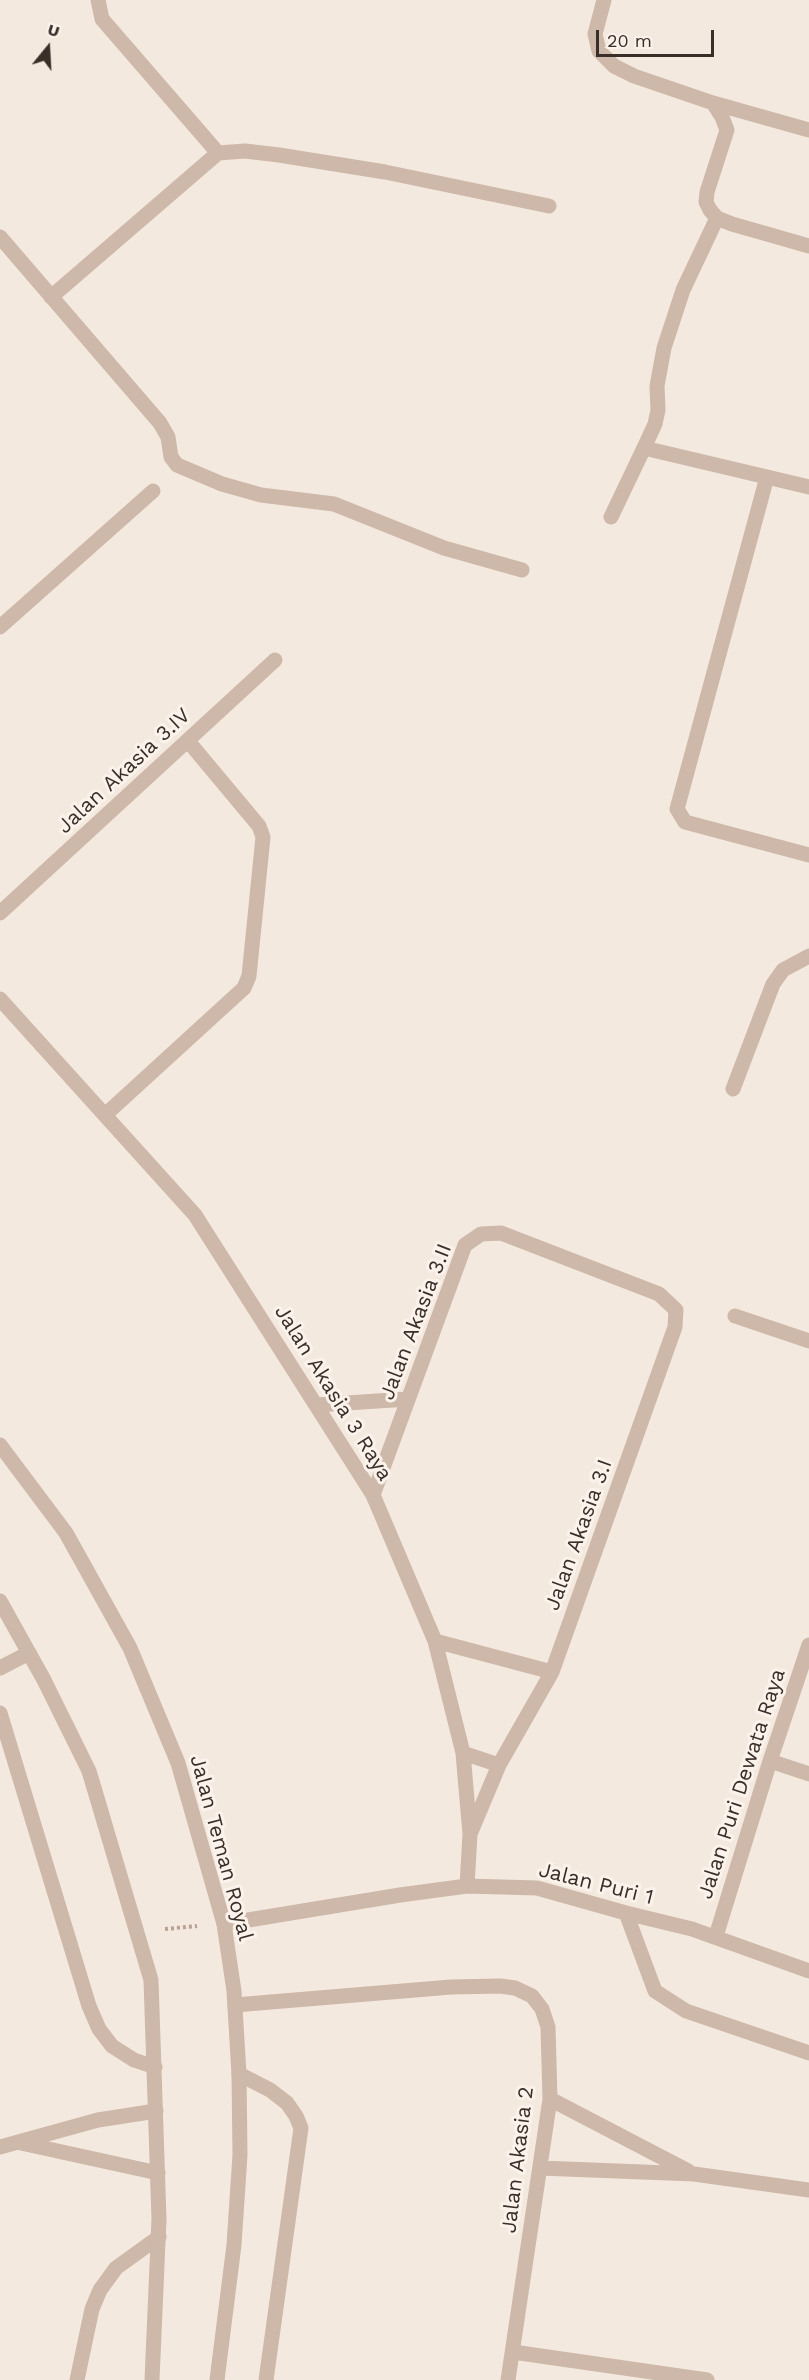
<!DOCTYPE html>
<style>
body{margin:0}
#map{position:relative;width:809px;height:2380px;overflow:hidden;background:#f4e9de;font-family:"Work Sans",sans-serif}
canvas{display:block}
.north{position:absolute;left:18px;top:18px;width:60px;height:60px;-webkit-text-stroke:4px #fbf3eb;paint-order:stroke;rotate:18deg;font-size:16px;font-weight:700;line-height:24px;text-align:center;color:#3a2e29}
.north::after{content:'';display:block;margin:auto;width:21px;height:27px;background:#3a2e29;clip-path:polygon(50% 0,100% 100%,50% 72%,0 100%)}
.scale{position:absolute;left:596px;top:30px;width:118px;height:27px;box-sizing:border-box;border:3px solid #3a2e29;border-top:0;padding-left:8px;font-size:18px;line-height:21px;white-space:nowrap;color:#3a2e29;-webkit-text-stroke:4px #fbf3eb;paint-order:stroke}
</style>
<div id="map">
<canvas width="809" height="2380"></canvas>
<div class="north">U</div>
<div class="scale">20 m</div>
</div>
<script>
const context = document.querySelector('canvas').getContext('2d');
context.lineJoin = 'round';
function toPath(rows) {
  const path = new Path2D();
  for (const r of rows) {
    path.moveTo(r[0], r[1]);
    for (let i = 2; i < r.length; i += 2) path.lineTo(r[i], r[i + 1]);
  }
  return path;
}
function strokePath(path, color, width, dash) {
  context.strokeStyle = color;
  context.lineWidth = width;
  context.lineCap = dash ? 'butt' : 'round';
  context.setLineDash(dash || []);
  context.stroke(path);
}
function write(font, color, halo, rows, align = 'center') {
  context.font = font + ' "Work Sans",sans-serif';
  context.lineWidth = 6;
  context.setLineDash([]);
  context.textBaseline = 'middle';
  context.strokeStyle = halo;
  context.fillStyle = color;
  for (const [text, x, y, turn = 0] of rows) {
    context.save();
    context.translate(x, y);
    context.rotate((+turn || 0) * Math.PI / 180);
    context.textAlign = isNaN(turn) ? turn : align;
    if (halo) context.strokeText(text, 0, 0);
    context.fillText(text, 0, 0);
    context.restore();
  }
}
strokePath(toPath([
 [165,1929,197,1926]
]), '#b9a293', 4, [3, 3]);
strokePath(toPath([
 [611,517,644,448],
 [0,1668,29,1653],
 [0,1713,89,2006,99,2029,112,2046,134,2060,155,2067],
 [239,2074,270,2090,287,2103,296,2116,301,2128,266,2380],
 [77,2380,92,2309,100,2290,116,2268,159,2237]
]), '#cdb8a9', 15);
strokePath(toPath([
 [604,0,595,34,599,51,614,66,634,76,713,103,722,117,727,130,707,192,706,202,710,210,717,218,732,224,809,246],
 [713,103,809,130],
 [218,153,245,151,279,155,385,172,549,206],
 [717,218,683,290,664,348,657,386,658,410,655,424,644,448,809,487],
 [0,237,160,423,168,437,171,457,177,465,222,484,261,495,334,504,444,548,522,570],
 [51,297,218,153,102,19,98,0],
 [767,477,677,809,685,822,809,855],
 [0,627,153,491],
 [0,913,275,660],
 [0,999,195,1215,373,1495,435,1641,463,1753,470,1834,467,1886],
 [733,1089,773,984,783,970,809,956],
 [105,1115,244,988,249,976,263,837,259,826,188,741],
 [735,1316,809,1341],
 [316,1405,408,1399],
 [373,1495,465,1245,481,1234,501,1233,659,1294,676,1310,675,1327,552,1672,499,1765,470,1834],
 [435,1641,552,1672],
 [463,1753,499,1765],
 [770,1761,809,1774],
 [626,1913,655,1991,686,2011,809,2053],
 [224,1924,400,1895,467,1886,537,1888,626,1913,692,1929,809,1971],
 [716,1936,770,1761,809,1645],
 [235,2005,451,1987,500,1986,515,1988,532,1996,542,2009,548,2027,550,2099,508,2380],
 [550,2099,688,2171],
 [21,2143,158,2173],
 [0,2147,98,2120,156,2111],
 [540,2168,694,2174,809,2190],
 [513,2352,707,2380]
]), '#cdb8a9', 15);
strokePath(toPath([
 [0,1445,66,1533,130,1648,178,1763,224,1924,234,1991,239,2074,240,2155,234,2245,217,2380],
 [0,1601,44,1680,89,1771,151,1980,159,2219,152,2380]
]), '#cdb8a9', 15);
write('21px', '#3a2e29', '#fbf3eb', [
 ["Jalan Akasia 3.IV",124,771,-43],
 ["Jalan Akasia 3.II",416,1322,-69],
 ["Jalan Akasia 3 Raya",333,1393,58],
 ["Jalan Akasia 3.I",579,1535,-70],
 ["Jalan Puri Dewata Raya",742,1784,-72],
 ["Jalan Teman Royal",221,1848,75],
 ["Jalan Puri 1",596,1884,14],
 ["Jalan Akasia 2",518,2160,-83]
]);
</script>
